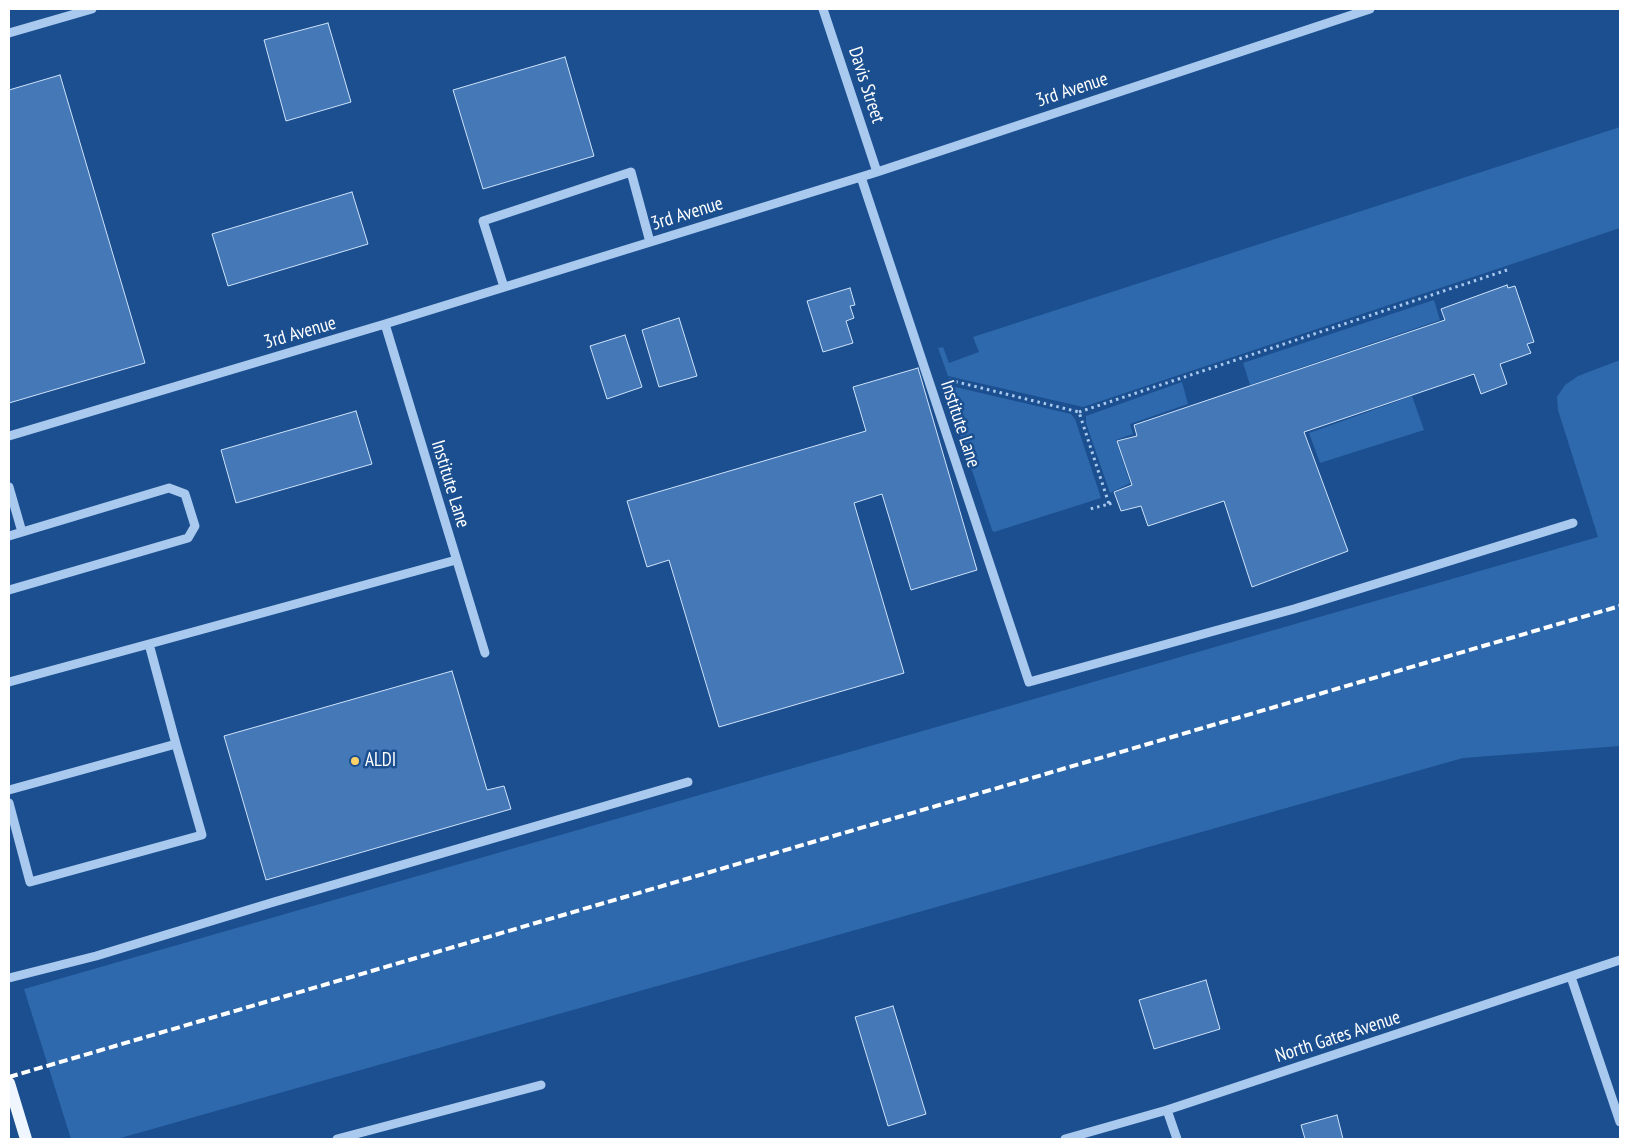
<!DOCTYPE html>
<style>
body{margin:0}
#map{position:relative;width:1629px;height:1148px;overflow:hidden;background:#1b4f8f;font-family:"PT Sans Narrow",sans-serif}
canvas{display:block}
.frame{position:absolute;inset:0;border:10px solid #fff;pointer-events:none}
</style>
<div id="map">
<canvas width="1629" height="1148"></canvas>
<div class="frame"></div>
</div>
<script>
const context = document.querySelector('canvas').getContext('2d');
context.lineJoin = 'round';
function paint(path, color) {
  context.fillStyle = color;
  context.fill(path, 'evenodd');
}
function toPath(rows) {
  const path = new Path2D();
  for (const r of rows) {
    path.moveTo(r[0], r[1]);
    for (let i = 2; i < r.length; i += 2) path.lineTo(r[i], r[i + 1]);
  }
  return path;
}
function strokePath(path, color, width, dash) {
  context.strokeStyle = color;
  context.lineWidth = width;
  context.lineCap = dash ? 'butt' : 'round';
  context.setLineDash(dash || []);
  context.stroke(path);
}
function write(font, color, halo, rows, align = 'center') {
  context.font = font + ' "PT Sans Narrow",sans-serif';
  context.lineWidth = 5;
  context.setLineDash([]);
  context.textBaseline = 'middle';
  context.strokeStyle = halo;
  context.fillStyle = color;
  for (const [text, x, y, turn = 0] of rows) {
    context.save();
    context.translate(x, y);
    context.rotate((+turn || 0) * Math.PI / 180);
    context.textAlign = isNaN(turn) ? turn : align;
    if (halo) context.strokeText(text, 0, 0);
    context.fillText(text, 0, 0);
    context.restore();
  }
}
paint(toPath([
 [1620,127,1620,228,1083,407,948,376,938,348,943,347,949,363,979,352,973,337],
 [1434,300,1440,320,1250,385,1243,363],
 [1620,360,1620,746,1463,758,117,1139,71,1139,24,989,1598,537,1558,410,1557,397,1565,385,1578,376],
 [1182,382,1188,404,1130,424,1133,434,1116,440,1130,483,1110,493,1086,423,1086,416],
 [951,386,1071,414,1075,419,1101,498,994,532,992,530,952,411,958,409],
 [1412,396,1424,430,1320,463,1309,433]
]), '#2e69ad');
const building = toPath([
 [328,23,351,102,286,121,264,40,328,23],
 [565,57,594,156,483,189,453,90,565,57],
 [60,75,145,363,9,403,9,90,60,75],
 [352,192,368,244,228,286,212,234,352,192],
 [1507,285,1508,288,1515,286,1534,342,1527,344,1531,353,1500,364,1507,384,1481,394,1474,374,1304,432,1348,551,1252,587,1224,501,1148,526,1141,506,1121,511,1114,492,1132,485,1117,441,1137,436,1134,425,1445,320,1441,309,1507,285],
 [850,288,855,305,850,306,854,318,846,321,853,343,823,352,807,301,850,288],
 [679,318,697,376,659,387,642,330,679,318],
 [625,335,642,387,607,399,590,346,625,335],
 [918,368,977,570,911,590,882,494,854,503,904,673,719,727,669,560,647,567,627,501,866,431,853,387,918,368],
 [356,411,372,464,236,503,221,450,356,411],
 [452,671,487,790,504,786,511,809,266,880,224,736,452,671],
 [1206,980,1220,1029,1154,1049,1139,1000,1206,980],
 [893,1006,926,1114,888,1126,855,1017,893,1006],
 [1337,1115,1343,1139,1305,1139,1301,1125,1337,1115]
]);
paint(building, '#4478b7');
strokePath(building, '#cfe3fa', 1);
strokePath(toPath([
 [949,380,1079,412,1109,504,1090,509],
 [1079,412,1507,270],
 [1109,504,1115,502]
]), '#a9c9ee', 3, [2.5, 4]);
strokePath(toPath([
 [823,9,877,172],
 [9,33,92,9],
 [861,177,1029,682,1294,609,1573,523],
 [504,287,483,221,631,172,650,242],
 [385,324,485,653],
 [9,436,385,324,877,172,1370,9],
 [9,487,22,532],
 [9,536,169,488,185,494,195,526,188,538,9,590],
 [9,682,149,644],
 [9,790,176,744,149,644,456,560],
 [9,803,30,882,202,835,176,744],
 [1571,977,1620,1122],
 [9,978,96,956,274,902,688,782],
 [1167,1110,1177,1139],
 [337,1139,541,1085],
 [1065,1139,1167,1110,1620,960]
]), '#a9c9ee', 9);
strokePath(toPath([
 [9,1083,26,1139]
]), '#f0f6ff', 12);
strokePath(toPath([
 [9,1077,1620,606]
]), '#fff', 4, [9, 4]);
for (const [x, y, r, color] of [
 [355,761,5,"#ffd166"]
]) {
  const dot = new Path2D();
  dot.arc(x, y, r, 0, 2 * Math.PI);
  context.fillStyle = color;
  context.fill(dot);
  strokePath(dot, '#1b4f8f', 2);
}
write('19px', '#fff', '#1b4f8f', [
 ["Davis Street",866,85,72],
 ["3rd Avenue",1072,90,-18],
 ["3rd Avenue",687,214,-17],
 ["3rd Avenue",300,333,-16],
 ["Institute Lane",960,424,72],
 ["Institute Lane",450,484,73],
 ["North Gates Avenue",1338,1037,-18]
]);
write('19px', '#fff', '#1b4f8f', [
 ["ALDI",365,761]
], 'left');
</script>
